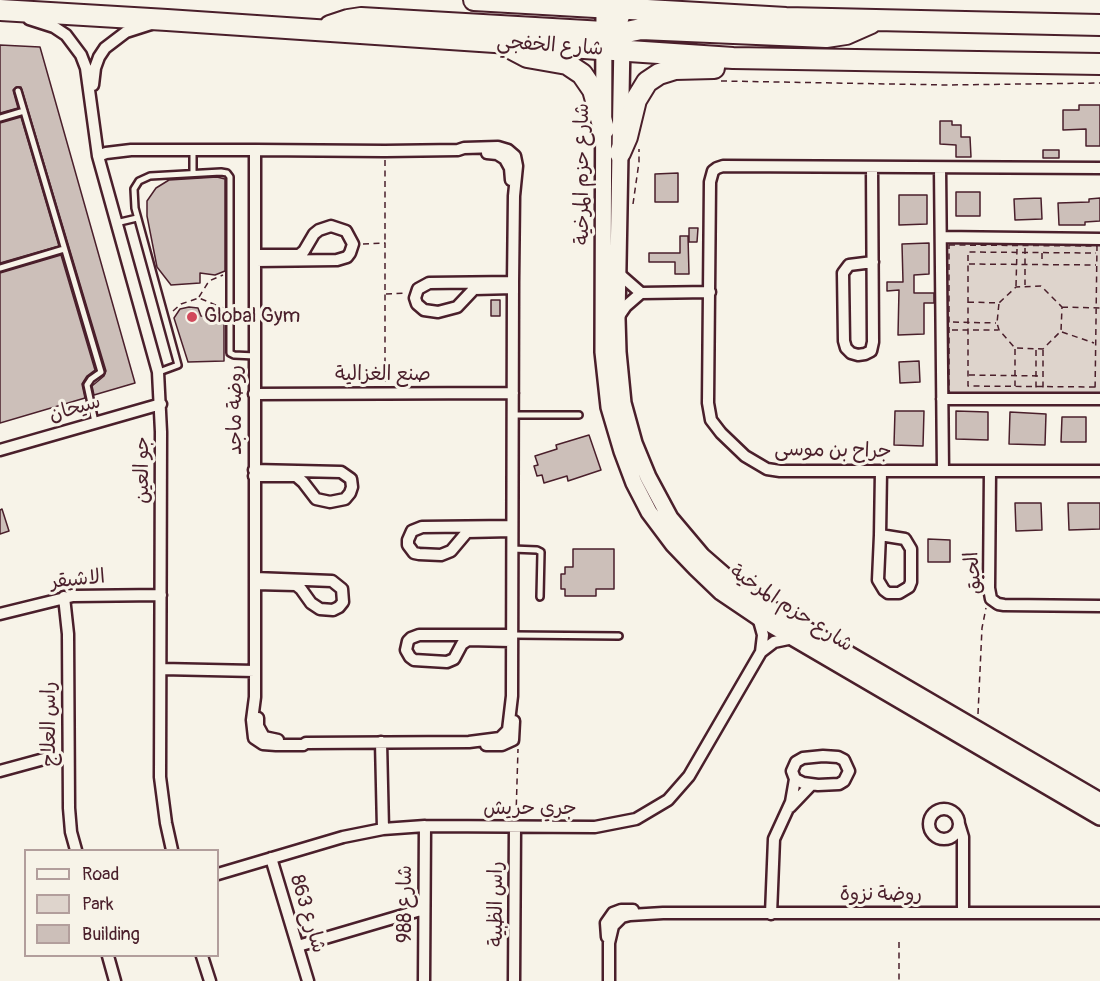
<!DOCTYPE html>
<meta charset="utf-8">
<style>
body{margin:0}
#map{position:relative;width:1100px;height:981px;overflow:hidden;background:#f7f3e8;font-family:Pangolin,sans-serif}
canvas{display:block}
.legend{position:absolute;left:24px;top:849px;width:195px;height:108px;box-sizing:border-box;background:#f7f3e8;border:2px solid #b29e9c;margin:0;padding:8px 10px;list-style:none;font-size:18px;color:#4a1f2b}
.legend li{display:flex;align-items:center;gap:12px;height:30px}
.legend b{width:30px;border:2px solid #b29e9c}
</style>
<div id="map">
<canvas width="1100" height="981"></canvas>
<ul class="legend">
<li><b style="height:8px;background:#f7f3e8"></b>Road</li>
<li><b style="height:16px;background:#ded4cc"></b>Park</li>
<li><b style="height:16px;background:#ccbfb9"></b>Building</li>
</ul>
</div>
<script>
const context = document.querySelector('canvas').getContext('2d');
context.lineJoin = 'round';
function paint(path, color) {
  context.fillStyle = color;
  context.fill(path, 'evenodd');
}
function toPath(rows) {
  const path = new Path2D();
  for (const r of rows) {
    if (r.length === 3) {
      path.moveTo(r[0] + r[2], r[1]);
      path.arc(r[0], r[1], r[2], 0, 2 * Math.PI);
      continue;
    }
    path.moveTo(r[0], r[1]);
    for (let i = 2; i < r.length; i += 2) path.lineTo(r[i], r[i + 1]);
  }
  return path;
}
function strokePath(path, color, width, dash) {
  context.strokeStyle = color;
  context.lineWidth = width;
  context.lineCap = dash ? 'butt' : 'round';
  context.setLineDash(dash || []);
  context.stroke(path);
}
function write(font, color, halo, rows, align = 'center') {
  context.font = font + ' Pangolin,"Playpen Sans Arabic",sans-serif';
  context.lineWidth = 6;
  context.setLineDash([]);
  context.textBaseline = 'middle';
  context.strokeStyle = halo;
  context.fillStyle = color;
  for (const [text, x, y, turn = 0] of rows) {
    context.save();
    context.translate(x, y);
    context.rotate((+turn || 0) * Math.PI / 180);
    context.textAlign = isNaN(turn) ? turn : align;
    if (halo) context.strokeText(text, 0, 0);
    context.fillText(text, 0, 0);
    context.restore();
  }
}
paint(toPath([
 [945,242,1100,242,1100,397,947,397]
]), '#ded4cc');
const building = toPath([
 [0,45,40,47,135,383,94,395,92,386,104,376,106,371,21,87,16,87,13,90,18,108,0,113,0,45],
 [1079,105,1100,105,1100,146,1086,146,1086,129,1063,130,1063,110,1079,110,1079,105],
 [21,117,59,246,0,263,0,123,21,117],
 [940,121,952,121,952,125,961,125,961,137,970,137,971,157,956,157,956,145,940,144,940,121],
 [1043,150,1059,150,1059,158,1043,158,1043,150],
 [678,173,678,202,655,202,655,174,678,173],
 [217,177,225,179,225,271,215,275,200,273,200,283,171,285,157,267,147,216,147,201,156,188,169,180,217,177],
 [956,192,980,192,980,216,956,216,956,192],
 [899,195,927,195,927,224,899,225,899,195],
 [1041,198,1042,219,1015,220,1014,199,1041,198],
 [1100,198,1100,221,1085,222,1085,225,1059,225,1058,203,1089,202,1089,199,1100,198],
 [689,228,698,228,697,242,689,242,689,228],
 [680,236,688,236,689,274,675,274,675,262,649,262,649,253,680,253,680,236],
 [929,243,929,274,914,275,914,293,934,293,934,303,924,303,924,334,898,335,899,290,887,291,887,282,903,282,902,244,929,243],
 [61,255,95,370,87,376,82,384,85,398,0,423,0,273,61,255],
 [491,300,500,300,500,316,491,316,491,300],
 [189,307,198,308,201,316,224,318,224,361,188,362,174,318,180,309,189,307],
 [919,361,920,382,900,383,899,362,919,361],
 [895,411,924,411,923,446,894,445,895,411],
 [956,411,988,412,988,440,956,439,956,411],
 [1010,412,1046,414,1045,445,1009,444,1010,412],
 [1062,417,1086,417,1086,442,1061,442,1062,417],
 [589,435,601,470,568,481,567,476,544,483,542,475,537,476,534,466,538,465,535,456,557,449,556,445,589,435],
 [1015,503,1041,503,1042,530,1016,531,1015,503],
 [1068,503,1100,503,1100,529,1069,530,1068,503],
 [2,509,9,531,0,534,0,510,2,509],
 [928,539,950,540,950,562,928,562,928,539],
 [573,549,614,549,614,589,596,589,596,596,565,596,565,589,561,589,561,574,565,574,565,567,573,567,573,549]
]);
paint(building, '#ccbfb9');
strokePath(building, '#4a1f2b', 1.5);
const lane = toPath([
 [18,91,101,372,91,379,87,385,95,422],
 [0,118,24,111],
 [193,150,193,173],
 [116,223,137,218],
 [0,268,64,249],
 [159,372,178,365,135,208,134,189,139,181,150,176,221,172,227,173,230,177,230,353,234,355,255,356],
 [513,415,579,415],
 [512,549,537,550,541,552,540,597],
 [513,635,619,636]
]);
const street = toPath([
 [29,19,54,27,66,35,81,55,86,68,98,156,158,372,161,432,160,777,166,823,172,850],
 [93,85,95,68,99,57,105,48,126,32,151,24],
 [487,153,497,154,505,159,510,168,511,180],
 [98,156,106,153,131,150,255,150,385,151,458,150,464,148,498,147,508,150,515,156,517,166,514,196,513,282,512,696,508,730,500,738,469,742,306,743,303,745,276,745,263,744,254,738,252,720,255,697,255,150],
 [872,167,873,342,871,351,865,354,858,355,851,353,846,348,844,341,843,273,849,265,873,262],
 [940,168,943,471],
 [1100,168,723,166,717,168,713,171,710,182,708,403,711,420,721,433,745,456,767,469,780,471,1100,471],
 [941,237,1100,239],
 [255,255,299,255,304,251,314,234,319,230,331,226,346,231,353,244,350,253,347,257,337,260,255,261],
 [617,272,641,293],
 [513,282,429,283,418,289,415,298,417,304,424,310,438,312,457,307,474,289,513,288],
 [617,319,626,306,641,293,710,292],
 [254,394,513,393],
 [942,399,1100,399],
 [0,450,161,404],
 [254,470,341,472,351,479,352,487,350,493,345,499,330,502,316,499,303,482,296,476,254,476],
 [990,471,989,588,991,599,998,604,1004,605,1100,606],
 [512,526,422,527,412,531,408,540,408,545,414,553,419,554,441,555,451,551,467,532,512,531],
 [880,535,905,539,911,549,911,582,909,587,899,593,888,593,884,590,878,580,880,535],
 [880,535,881,471],
 [255,578,332,581,342,589,343,602,339,607,333,610,320,609,311,603,301,589,296,585,255,584],
 [64,597,68,634,69,808,71,832,76,850],
 [0,614,73,596,161,595],
 [758,617,763,635,761,652],
 [511,635,419,635,411,638,408,641,406,650,410,657,414,660,447,662,454,659,462,644,468,640,511,641],
 [162,669,255,671],
 [258,718,258,726,264,737,278,740],
 [381,742,383,829],
 [486,745,502,745,513,740,514,721],
 [823,756,838,757,844,760,849,771,844,781,839,784,818,785,803,783,795,779,792,771,796,762,803,758,823,756],
 [0,771,44,759,68,758],
 [790,807,811,785],
 [944,824,15],
 [959,824,963,837,963,913],
 [271,858,308,981],
 [218,874,343,837,383,829,425,826,595,827,636,819,668,800,689,776,761,652,774,642,793,638],
 [771,914,774,839,791,802,795,779],
 [607,937,606,923,613,913,621,910,633,910],
 [298,946,424,909],
 [108,956,115,981],
 [202,956,210,981],
 [424,981,425,826],
 [514,981,515,827],
 [609,981,609,943,613,926,622,917,630,915,663,913,1100,913]
]);
const secondary = toPath([
 [604,7,603,352,609,407,622,451,634,483,649,512,673,544,696,568,721,592,758,617,1100,817],
 [622,41,617,319,618,352,623,403,634,443,648,477,670,518,702,556,733,583,771,609,1100,801]
]);
const highway = toPath([
 [474,0,786,18,1100,25],
 [0,10,167,20,733,58,1100,64],
 [330,26,348,20,361,18,604,32,616,24,622,8],
 [606,46,612,40,622,33,641,29,826,37,846,34,871,23],
 [508,47,527,57,567,64,582,74,593,90,604,129],
 [620,153,627,137,636,100,647,82,659,74,675,69,714,68]
]);
strokePath(lane, '#4a1f2b', 10);
strokePath(street, '#4a1f2b', 15);
strokePath(secondary, '#4a1f2b', 20);
strokePath(highway, '#4a1f2b', 24);
strokePath(toPath([
 [721,81,948,85,1100,83],
 [385,160,385,243],
 [633,204,639,162,639,149],
 [363,244,385,243,385,382],
 [949,245,1097,246,1095,395,949,394,949,245],
 [1025,248,1025,285],
 [1042,253,1042,263],
 [969,264,1096,265],
 [1016,286,1017,249],
 [386,294,405,293],
 [199,297,209,281,223,275],
 [968,302,999,303,1016,287,1041,286,1062,307,1061,331,1043,349,1015,348,999,330,997,323,999,303],
 [1062,307,1100,308],
 [173,311,181,304,199,298,223,308],
 [953,322,996,323],
 [952,330,998,330],
 [1062,332,1094,343],
 [1015,349,1015,386],
 [1036,350,1036,388],
 [1043,350,1043,388],
 [969,375,1043,376],
 [1095,387,968,386,968,252,1096,253],
 [978,714,982,628,986,608],
 [516,816,518,749],
 [899,942,899,981]
]), '#4a1f2b', 1.5, [6, 4.5]);
strokePath(lane, '#f7f3e8', 5);
strokePath(street, '#f7f3e8', 10);
strokePath(secondary, '#f7f3e8', 15);
strokePath(highway, '#f7f3e8', 20);
for (const [x, y, r, color] of [
 [192,317,6,"#d1495b"]
]) {
  const dot = new Path2D();
  dot.arc(x, y, r, 0, 2 * Math.PI);
  context.fillStyle = color;
  context.fill(dot);
  strokePath(dot, '#f7f3e8', 2);
}
write('20px', '#4a1f2b', '#f7f3e8', [
 ["شارع الخفجي",550,46,4],
 ["شارع حزم المرخية",583,174,-90],
 ["صنع الغزالية",383,375],
 ["سيحان",75,409,-16],
 ["روضة ماجد",236,410,-90],
 ["جراح بن موسى",833,451,1],
 ["جو العين",143,470,-90],
 ["الحبق",974,573,-95],
 ["الاشيقر",78,580,-6],
 ["شارع حزم المرخية",791,609,33],
 ["راس العلاج",50,724,-90],
 ["جري حريش",530,809],
 ["روضة نزوة",881,895],
 ["شارع 988",406,904,-90],
 ["راس الظبية",497,904,-90],
 ["شارع 863",307,914,73]
]);
write('20px', '#4a1f2b', '#f7f3e8', [
 ["Global Gym",204,317]
], 'left');
</script>
